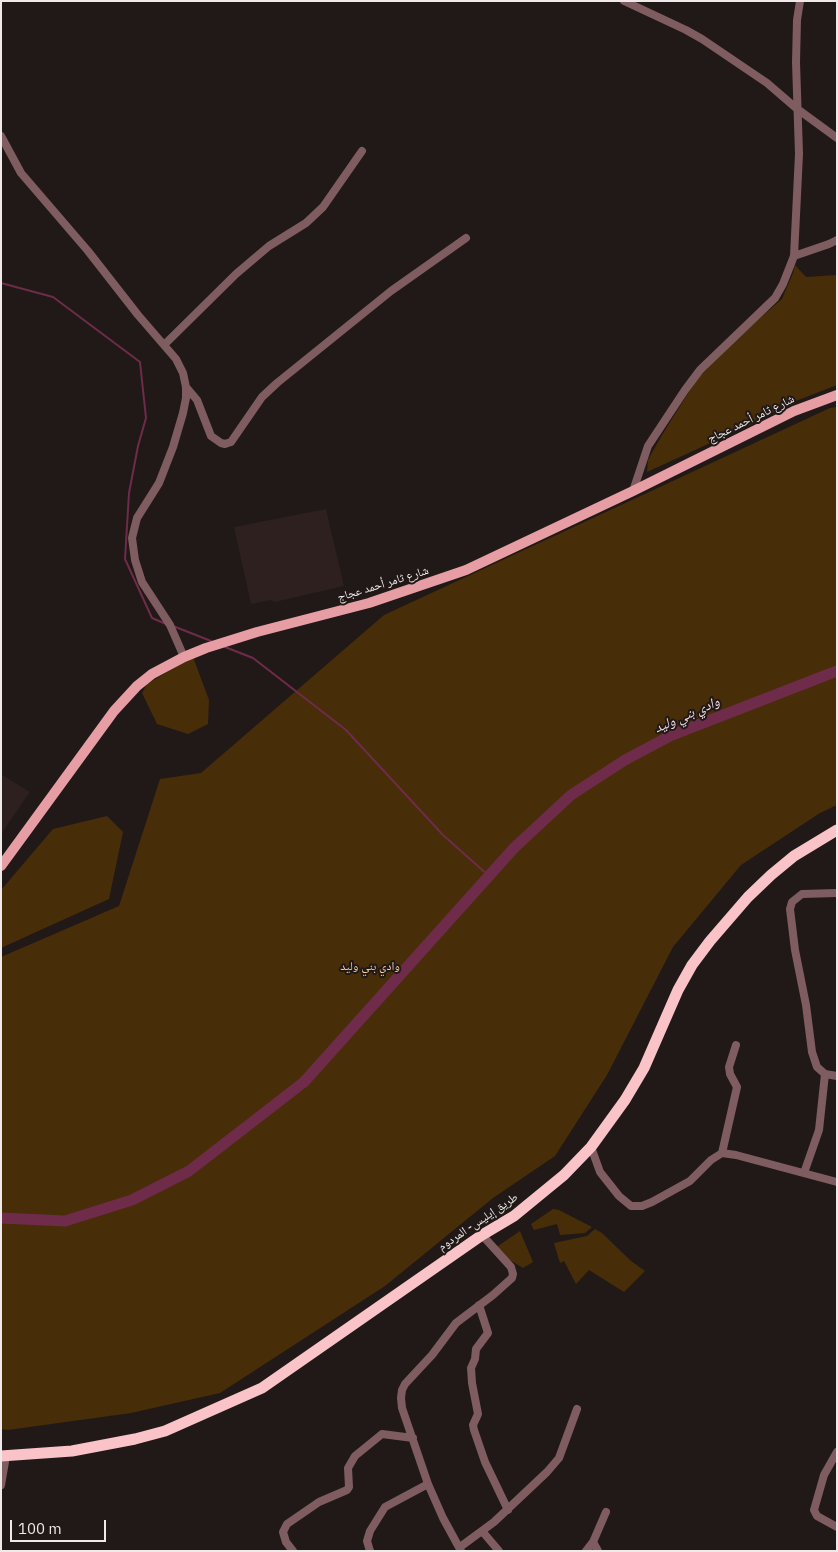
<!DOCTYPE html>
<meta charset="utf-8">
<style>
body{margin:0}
#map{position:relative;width:838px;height:1552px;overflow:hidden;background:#201917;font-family:"IBM Plex Sans",sans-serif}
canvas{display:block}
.frame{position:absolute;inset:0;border:2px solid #efeae9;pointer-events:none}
.scale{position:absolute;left:10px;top:1520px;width:96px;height:22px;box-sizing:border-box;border:2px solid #efeae9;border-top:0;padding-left:6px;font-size:15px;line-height:18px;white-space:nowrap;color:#efeae9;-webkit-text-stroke:4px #201917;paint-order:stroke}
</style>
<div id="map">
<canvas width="838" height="1552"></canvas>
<div class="frame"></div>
<div class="scale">100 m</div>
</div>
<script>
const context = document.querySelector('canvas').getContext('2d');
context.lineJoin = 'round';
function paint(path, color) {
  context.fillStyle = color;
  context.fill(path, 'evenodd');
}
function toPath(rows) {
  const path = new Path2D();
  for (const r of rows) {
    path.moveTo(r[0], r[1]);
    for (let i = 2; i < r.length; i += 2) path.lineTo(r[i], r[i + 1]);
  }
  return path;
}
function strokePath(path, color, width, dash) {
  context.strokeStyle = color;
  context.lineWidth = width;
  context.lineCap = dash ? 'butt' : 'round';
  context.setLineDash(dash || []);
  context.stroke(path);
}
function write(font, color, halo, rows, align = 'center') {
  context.font = font + ' "IBM Plex Sans","Noto Naskh Arabic",sans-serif';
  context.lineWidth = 4;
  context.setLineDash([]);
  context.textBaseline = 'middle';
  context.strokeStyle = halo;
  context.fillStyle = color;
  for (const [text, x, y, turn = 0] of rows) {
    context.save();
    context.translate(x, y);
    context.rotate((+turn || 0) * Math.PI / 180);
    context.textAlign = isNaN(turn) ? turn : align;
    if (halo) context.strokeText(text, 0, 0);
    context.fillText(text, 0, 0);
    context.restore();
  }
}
paint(toPath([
 [326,509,344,586,275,602,271,600,251,604,234,527],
 [1,774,30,792,1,834]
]), '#2d201e');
paint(toPath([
 [795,265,806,277,837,275,837,385,783,406,765,418,647,472,648,460,662,435,697,379,753,324,782,299,793,273],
 [837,407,837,805,820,813,741,865,673,947,607,1075,555,1156,493,1198,385,1286,220,1393,131,1413,8,1430,1,1429,1,957,119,906,160,779,201,773,384,615,830,408],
 [193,657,209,700,208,724,188,734,157,724,142,693,147,684],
 [107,816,123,832,109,899,1,948,1,890,53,829],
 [553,1209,559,1210,592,1227,585,1233,560,1235,557,1224,534,1230,531,1224],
 [595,1229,602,1233,631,1261,645,1271,624,1292,589,1270,576,1284,564,1261,560,1263,554,1243,587,1236],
 [520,1231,533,1262,523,1268,505,1257,498,1249,498,1246]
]), '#482d09');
strokePath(toPath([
 [1,283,53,297,140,362,146,418,138,446,129,493,125,559,152,618,166,624],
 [173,626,211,641],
 [225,647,253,658,346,730,443,835,489,876]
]), '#6f2b4a', 2);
strokePath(toPath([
 [1,1218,65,1221,132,1200,189,1171,304,1082,514,848,571,795,625,760,672,735,837,671]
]), '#6f2b4a', 11);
strokePath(toPath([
 [624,1,686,30,702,39,767,83,796,108,837,138],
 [1,136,21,173,88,251,138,315,176,359,183,373,186,387,186,398,183,413,173,447,159,483,137,518,132,538,135,560,142,582,170,625,184,657],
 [794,256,829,244,837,240],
 [164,345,236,274,269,246,306,223,323,207,362,151],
 [186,387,197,400,211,436,221,443,225,444,231,442,262,397,277,383,391,291,466,238],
 [633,491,648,446,685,390,700,370,775,298,783,284,794,256,799,154,796,62,797,20,800,1],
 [837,893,802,894,792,902,790,909,795,950,806,1005,812,1052,817,1067,825,1074,837,1076],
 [591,1147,600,1172,619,1196,631,1206,642,1206,652,1202,690,1181,711,1160,722,1153,736,1155,837,1182],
 [722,1153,737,1087,730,1074,729,1067,736,1045],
 [804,1173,819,1130,825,1074],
 [479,1305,488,1333,476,1349,475,1359,471,1368,472,1383,478,1414,473,1425,474,1430,485,1462,508,1510],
 [837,1452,824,1475,814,1510,817,1516,837,1527],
 [1,1485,6,1456],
 [482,1531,499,1551],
 [460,1547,494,1522,547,1472,559,1458,577,1409],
 [293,1551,286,1542,283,1532,287,1524,319,1502,347,1490,349,1487,348,1468,355,1456,382,1434,413,1438],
 [370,1551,367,1541,370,1531,385,1507,428,1484],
 [461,1551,443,1518,428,1484,402,1408,401,1398,402,1390,405,1384,432,1355,456,1323,493,1295,512,1278,513,1274,511,1267,482,1235],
 [586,1551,593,1542],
 [598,1551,593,1542,606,1512]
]), '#7f5c5f', 8);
strokePath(toPath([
 [1,866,114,711,137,686,152,674,184,657,206,648,257,632,369,603,466,570,633,491,794,411,837,395]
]), '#e69da4', 10);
strokePath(toPath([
 [1,1456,72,1451,135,1439,165,1431,262,1388,482,1235,514,1216,564,1175,591,1147,625,1100,644,1068,678,990,692,965,710,941,748,897,771,875,794,856,837,830]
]), '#f9c3c8', 11);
write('12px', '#efeae9', '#201917', [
 ["شارع ثامر أحمد عجاج",751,419,-26],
 ["شارع ثامر أحمد عجاج",383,584,-17],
 ["طريق إيليس- المردوم",478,1222,-34]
]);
write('12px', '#fbcf9f', '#201917', [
 ["وادي بني وليد",370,967]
]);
write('italic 14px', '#f2dce4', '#201917', [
 ["وادي بني وليد",687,715,-24]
]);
</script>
